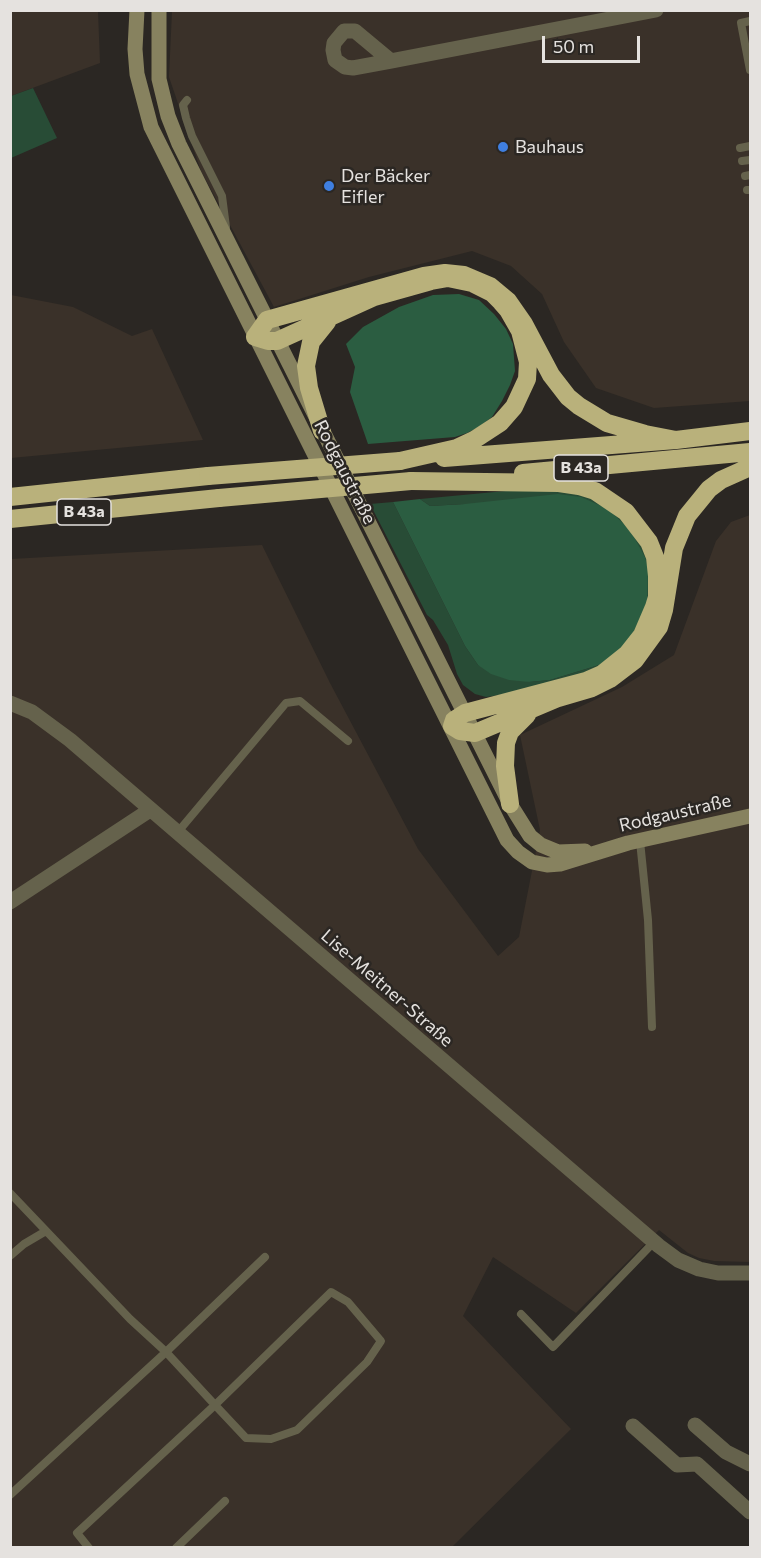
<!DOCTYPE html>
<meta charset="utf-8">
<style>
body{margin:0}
#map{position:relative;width:761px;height:1558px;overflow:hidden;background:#2b2723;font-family:Commissioner,sans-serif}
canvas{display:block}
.frame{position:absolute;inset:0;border:12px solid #e5e2df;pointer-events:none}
.scale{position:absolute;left:542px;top:36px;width:98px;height:27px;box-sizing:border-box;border:3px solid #e5e2df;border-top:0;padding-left:8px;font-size:18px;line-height:21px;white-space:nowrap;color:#e5e2df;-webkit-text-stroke:4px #2b2723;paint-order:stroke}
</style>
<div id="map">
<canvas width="761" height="1558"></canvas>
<div class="frame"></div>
<div class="scale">50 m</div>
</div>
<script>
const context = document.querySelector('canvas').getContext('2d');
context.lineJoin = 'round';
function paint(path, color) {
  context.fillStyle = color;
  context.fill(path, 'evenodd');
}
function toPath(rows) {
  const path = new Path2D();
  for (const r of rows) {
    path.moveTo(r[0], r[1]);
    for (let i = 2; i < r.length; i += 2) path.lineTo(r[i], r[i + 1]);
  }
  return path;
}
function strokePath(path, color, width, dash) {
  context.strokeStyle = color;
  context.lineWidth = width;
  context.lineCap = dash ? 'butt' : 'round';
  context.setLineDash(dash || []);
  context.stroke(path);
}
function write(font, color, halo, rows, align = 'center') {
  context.font = font + ' Commissioner,sans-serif';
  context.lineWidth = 5;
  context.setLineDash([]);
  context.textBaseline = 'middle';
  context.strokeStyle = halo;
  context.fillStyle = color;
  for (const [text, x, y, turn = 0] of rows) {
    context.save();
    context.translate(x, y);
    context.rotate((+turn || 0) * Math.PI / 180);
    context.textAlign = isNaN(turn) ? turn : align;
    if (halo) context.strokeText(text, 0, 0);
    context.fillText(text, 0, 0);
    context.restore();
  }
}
paint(toPath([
 [11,11,98,11,100,63,11,96],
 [172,11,750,11,750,401,654,408,596,388,564,342,542,294,511,266,472,251,369,277,274,307,201,171,169,77],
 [11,295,73,307,132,336,152,329,203,440,11,458],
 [750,515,750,1262,714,1261,699,1258,688,1253,659,1230,576,1313,493,1257,463,1316,571,1429,452,1547,11,1548,11,559,262,545,330,683,418,849,498,956,519,937,540,830,520,735,622,687,674,655,716,541,731,522]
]), '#3a3129');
paint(toPath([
 [33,88,57,138,11,158,11,96],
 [559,486,612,504,645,544,654,593,600,671,507,694,486,697,475,694,463,685,457,674,448,645,433,620,427,615,370,504,393,502,465,646,478,665,529,682,550,680,599,665,645,557,637,545,465,504,430,506,420,499]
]), '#284c36');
paint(toPath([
 [459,294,479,300,494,314,506,329,513,344,515,371,510,385,502,401,492,417,479,427,467,433,455,437,368,444,350,392,355,367,346,344,363,327,399,307,433,295],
 [558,494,581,497,608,509,630,530,645,557,648,569,647,601,641,618,631,637,617,653,599,665,550,680,529,682,509,680,491,674,478,665,465,646,393,502,420,499,430,506,465,504]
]), '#2b5d41');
strokePath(toPath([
 [750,21,741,23,750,70],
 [187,100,183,105,186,118,192,136,222,196,226,227],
 [740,148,750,146],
 [742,161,750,160],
 [745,176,750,175],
 [747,190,750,190],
 [177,833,286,703,300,701,348,741],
 [640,841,648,920,652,1027],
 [10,1193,130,1319,166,1352,265,1257],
 [10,1256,24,1244,46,1231],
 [521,1314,553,1347,654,1242],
 [10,1495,166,1352,215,1405,246,1438,271,1439,297,1430,367,1362,381,1341,348,1302,331,1292,215,1405,77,1533,89,1548],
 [176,1548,225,1501]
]), '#65624c', 8);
strokePath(toPath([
 [391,61,355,31,344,31,334,43,333,50,335,60,345,67,353,68,391,61,656,10],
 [10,703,32,712,70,740,659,1246,678,1260,699,1269,718,1273,750,1273],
 [10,902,150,810],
 [695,1425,726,1452,750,1464],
 [633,1426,677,1465,697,1464,750,1512]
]), '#65624c', 15);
strokePath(toPath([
 [137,10,135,49,137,74,151,127,507,840,518,852,532,862,547,865,560,864,628,843,750,816],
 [159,10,159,79,168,116,179,144,510,804,530,836,541,845,558,852,585,851]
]), '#87825f', 15);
strokePath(toPath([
 [322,431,309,388,306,366,311,342,327,322],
 [444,458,676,440,750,431],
 [400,461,457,448,474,440,500,423,514,407,527,379,528,362,520,331,508,310,501,302,492,293,472,283,448,278,431,281,374,297,277,341,268,341,255,337,267,320,424,276,445,273,464,275,490,286,508,301,524,324,551,375,568,397,579,406,607,423,645,434,676,440],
 [523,473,750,452],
 [411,481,559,483,579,486,595,491,626,512,649,542,655,557,657,576,657,597,654,607,642,635,627,654,602,674,586,681,465,713,454,720,452,726,460,731,475,733,558,698,592,688,610,679,635,660,659,627,664,610,674,548,687,516,709,489,721,480,750,467],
 [10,497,208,476],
 [10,519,219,498],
 [510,804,505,766,506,743,510,732,527,715]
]), '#b9b17b', 18);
strokePath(toPath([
 [208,476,400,461],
 [219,498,411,481]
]), '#b9b17b', 18);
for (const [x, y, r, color] of [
 [503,147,6,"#3f7fe0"],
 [329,186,6,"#3f7fe0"]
]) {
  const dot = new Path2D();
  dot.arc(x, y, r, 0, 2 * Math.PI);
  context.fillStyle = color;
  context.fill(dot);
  strokePath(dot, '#2b2723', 2);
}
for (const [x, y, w] of [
 [581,468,54],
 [84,512,54]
]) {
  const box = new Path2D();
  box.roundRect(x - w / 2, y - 13, w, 26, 4.5);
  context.fillStyle = '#2b2723';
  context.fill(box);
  strokePath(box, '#e5e2df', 1.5);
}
write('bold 16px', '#e5e2df', null, [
 ["B 43a",581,468],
 ["B 43a",84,512]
]);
write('18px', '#e5e2df', '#2b2723', [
 ["Bauhaus",515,147],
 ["Der Bäcker",341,176],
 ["Eifler",341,197]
], 'left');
write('18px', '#e5e2df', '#2b2723', [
 ["Rodgaustraße",345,472,63],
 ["Rodgaustraße",675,813,-13],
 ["Lise-Meitner-Straße",387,988,41]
]);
</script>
